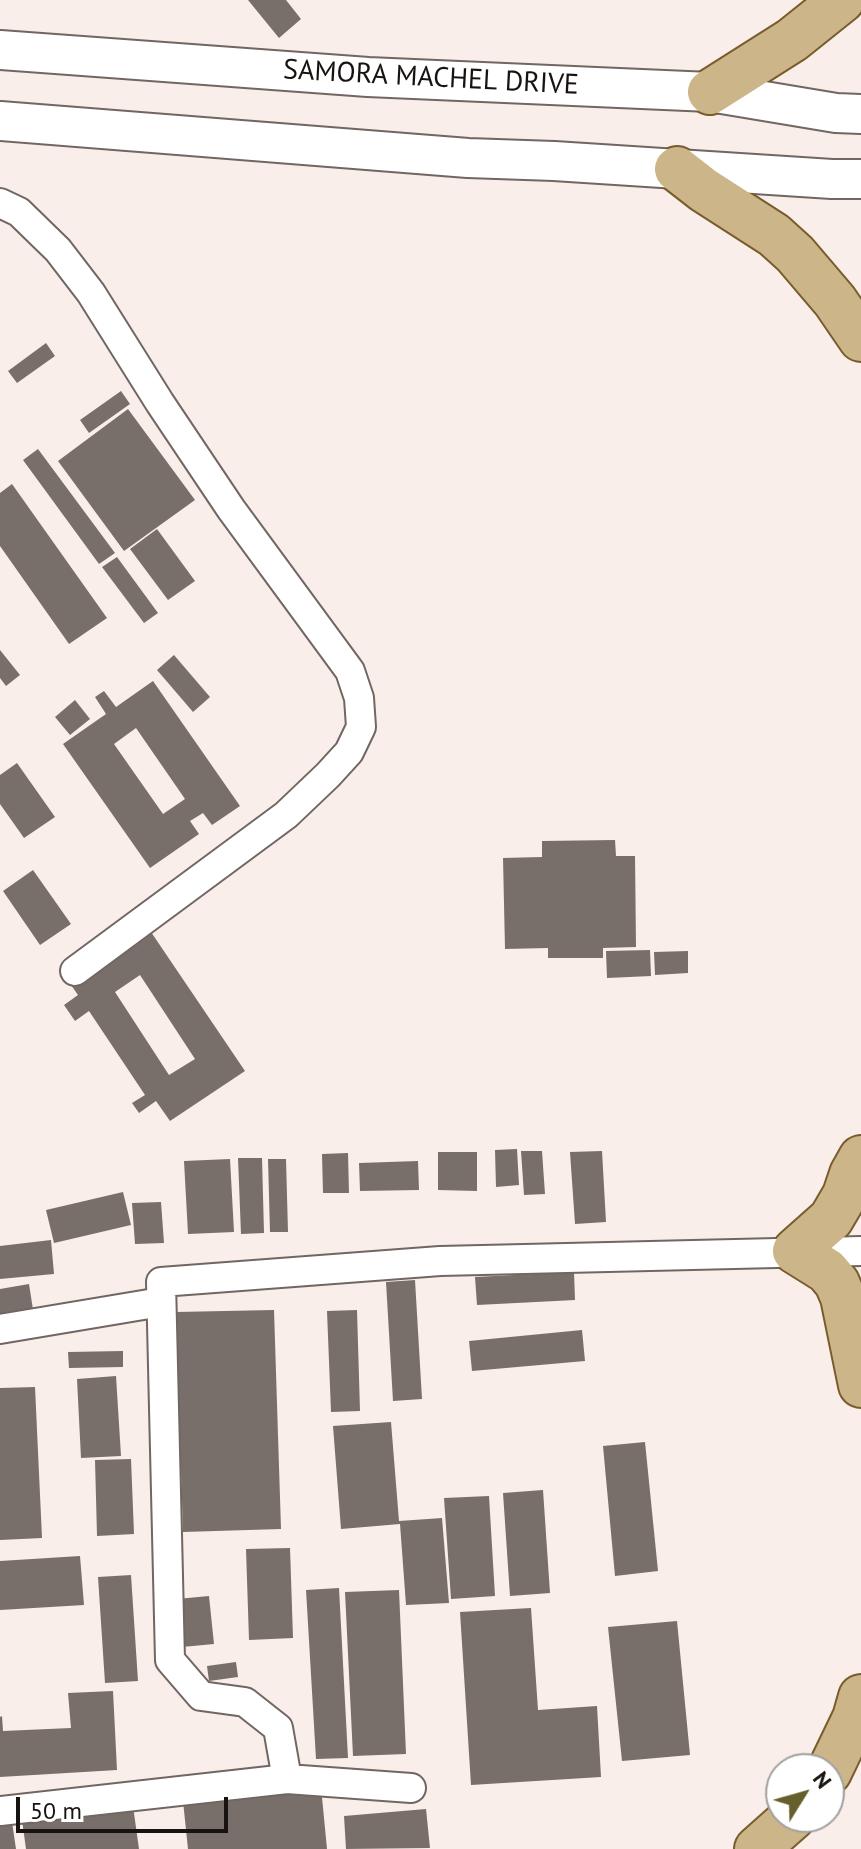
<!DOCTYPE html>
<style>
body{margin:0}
#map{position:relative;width:861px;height:1849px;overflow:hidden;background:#f9eee9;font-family:"PT Sans",sans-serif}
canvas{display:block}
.north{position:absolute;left:765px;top:1753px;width:80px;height:80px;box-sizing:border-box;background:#fff;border:2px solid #a2a1a0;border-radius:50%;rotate:53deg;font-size:22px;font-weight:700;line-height:32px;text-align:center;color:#171311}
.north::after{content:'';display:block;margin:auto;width:28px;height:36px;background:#655f2b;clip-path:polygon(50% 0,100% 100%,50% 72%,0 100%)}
.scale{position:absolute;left:16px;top:1797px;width:212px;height:36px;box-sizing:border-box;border:4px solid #171311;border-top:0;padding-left:10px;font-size:24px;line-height:28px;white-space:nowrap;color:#171311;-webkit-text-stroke:6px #fff;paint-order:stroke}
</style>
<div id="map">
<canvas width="861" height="1849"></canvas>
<div class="north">N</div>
<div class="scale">50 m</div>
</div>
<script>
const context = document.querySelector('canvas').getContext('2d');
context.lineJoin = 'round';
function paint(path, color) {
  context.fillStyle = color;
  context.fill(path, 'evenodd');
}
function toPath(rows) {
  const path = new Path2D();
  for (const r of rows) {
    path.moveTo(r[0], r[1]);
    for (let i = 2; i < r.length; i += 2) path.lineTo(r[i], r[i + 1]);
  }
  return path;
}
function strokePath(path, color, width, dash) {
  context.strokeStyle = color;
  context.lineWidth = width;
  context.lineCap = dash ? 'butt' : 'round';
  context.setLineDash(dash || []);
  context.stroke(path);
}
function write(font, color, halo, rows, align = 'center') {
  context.font = font + ' "PT Sans",sans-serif';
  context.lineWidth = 6;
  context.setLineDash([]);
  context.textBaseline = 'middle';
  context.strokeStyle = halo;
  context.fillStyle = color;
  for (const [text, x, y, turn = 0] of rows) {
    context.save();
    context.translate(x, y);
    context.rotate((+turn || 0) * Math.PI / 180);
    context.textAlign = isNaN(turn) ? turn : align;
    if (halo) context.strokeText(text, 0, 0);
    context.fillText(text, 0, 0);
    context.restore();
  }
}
paint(toPath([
 [248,0,286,0,301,19,279,38],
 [46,343,55,356,17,383,8,371],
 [121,391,130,404,89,433,80,420],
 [128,409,195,500,124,551,58,461],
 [38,449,115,553,99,564,23,460],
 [12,484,107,618,69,644,0,546,0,493],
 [157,529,195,581,168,600,130,549],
 [117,557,158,613,144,623,102,567],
 [0,650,20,675,6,686,0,678],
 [174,655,210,697,193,712,157,670],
 [153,681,240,806,212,825,203,813,190,821,199,834,150,868,63,744,106,714,95,697,104,691,116,707],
 [136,728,185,799,163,814,114,744],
 [75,700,90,719,70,735,55,717],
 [17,763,55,817,24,838,0,804,0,775],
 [615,840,616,856,635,856,636,947,603,948,603,958,548,958,548,948,505,949,503,858,542,857,542,841],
 [33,870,71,924,40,945,3,891],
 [151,932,245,1071,170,1121,156,1101,139,1113,132,1103,145,1095,89,1011,75,1021,64,1005,78,995,71,985],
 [140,975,195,1059,169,1075,115,992],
 [650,950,651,976,607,978,606,951],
 [688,951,688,973,655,975,654,952],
 [517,1149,519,1185,496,1187,495,1150],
 [521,1151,542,1151,545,1194,524,1195],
 [602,1151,606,1222,575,1224,570,1152],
 [438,1152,477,1152,477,1191,438,1190],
 [348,1153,349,1193,323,1193,322,1154],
 [238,1158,262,1158,264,1233,241,1234],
 [230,1159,234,1232,188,1234,184,1161],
 [268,1159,286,1159,288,1232,270,1232],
 [418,1161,419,1190,360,1191,359,1163],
 [123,1192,131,1225,54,1243,46,1210],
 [161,1202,164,1243,135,1244,132,1203],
 [51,1240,54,1274,0,1279,0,1246],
 [574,1272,575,1300,477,1305,475,1277],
 [415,1280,422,1399,393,1401,386,1282],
 [29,1284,34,1316,0,1321,0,1289],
 [274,1310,281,1529,183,1532,176,1312],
 [357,1310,360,1411,331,1412,327,1311],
 [582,1330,585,1361,472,1371,469,1341],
 [123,1351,123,1367,69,1368,68,1352],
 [116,1376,121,1456,81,1458,77,1379],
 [35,1387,42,1538,0,1540,0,1388],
 [391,1422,399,1521,442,1518,449,1603,406,1605,400,1524,341,1529,333,1426],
 [645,1442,658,1571,615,1576,603,1446],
 [131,1459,134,1534,97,1536,95,1460],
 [543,1490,550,1593,510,1596,503,1493],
 [489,1496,495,1596,451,1599,444,1498],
 [290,1548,293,1638,249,1640,246,1549],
 [80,1556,84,1605,0,1610,0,1561],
 [131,1575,138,1681,105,1683,98,1577],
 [339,1588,348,1758,316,1759,306,1590],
 [399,1590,406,1754,353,1756,345,1592],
 [209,1596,214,1644,182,1647,177,1599],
 [531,1608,538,1710,597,1706,601,1777,471,1785,460,1612],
 [677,1621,690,1755,622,1761,608,1627],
 [236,1662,238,1677,209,1681,207,1666],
 [113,1691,117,1770,0,1777,0,1717,2,1716,3,1731,71,1728,68,1693],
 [321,1787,327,1849,188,1849,183,1801],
 [133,1806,139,1849,26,1849,22,1820],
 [426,1809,430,1848,346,1849,344,1816],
 [12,1822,16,1849,0,1849,0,1824]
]), '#786f6a');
const minor = toPath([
 [0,203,19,212,58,250,91,293,160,403,231,509,350,671,359,698,361,727,349,752,328,775,286,815,75,971],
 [0,1329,161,1302],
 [411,1788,287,1779,278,1728,245,1702,201,1696,170,1660,161,1282,440,1261,861,1251],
 [0,1811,287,1779]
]);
const secondary = toPath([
 [0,50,368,77,710,92,836,113,861,114],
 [0,121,468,158,554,161,832,179,861,179]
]);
const primary = toPath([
 [710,92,792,40,842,0],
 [677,169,704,190,774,235,795,254,835,301,861,339],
 [861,1158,852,1174,845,1195,831,1219,795,1251,827,1271,837,1283,843,1297,861,1385],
 [829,1772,855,1718,861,1697],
 [757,1849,793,1817]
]);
strokePath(minor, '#706662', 32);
strokePath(secondary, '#706662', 42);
strokePath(primary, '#785c2d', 48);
strokePath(minor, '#fff', 28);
strokePath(secondary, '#fff', 38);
strokePath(primary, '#cdb58a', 44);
write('28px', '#171311', '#fff', [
 ["SAMORA MACHEL DRIVE",431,78,3]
]);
</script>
